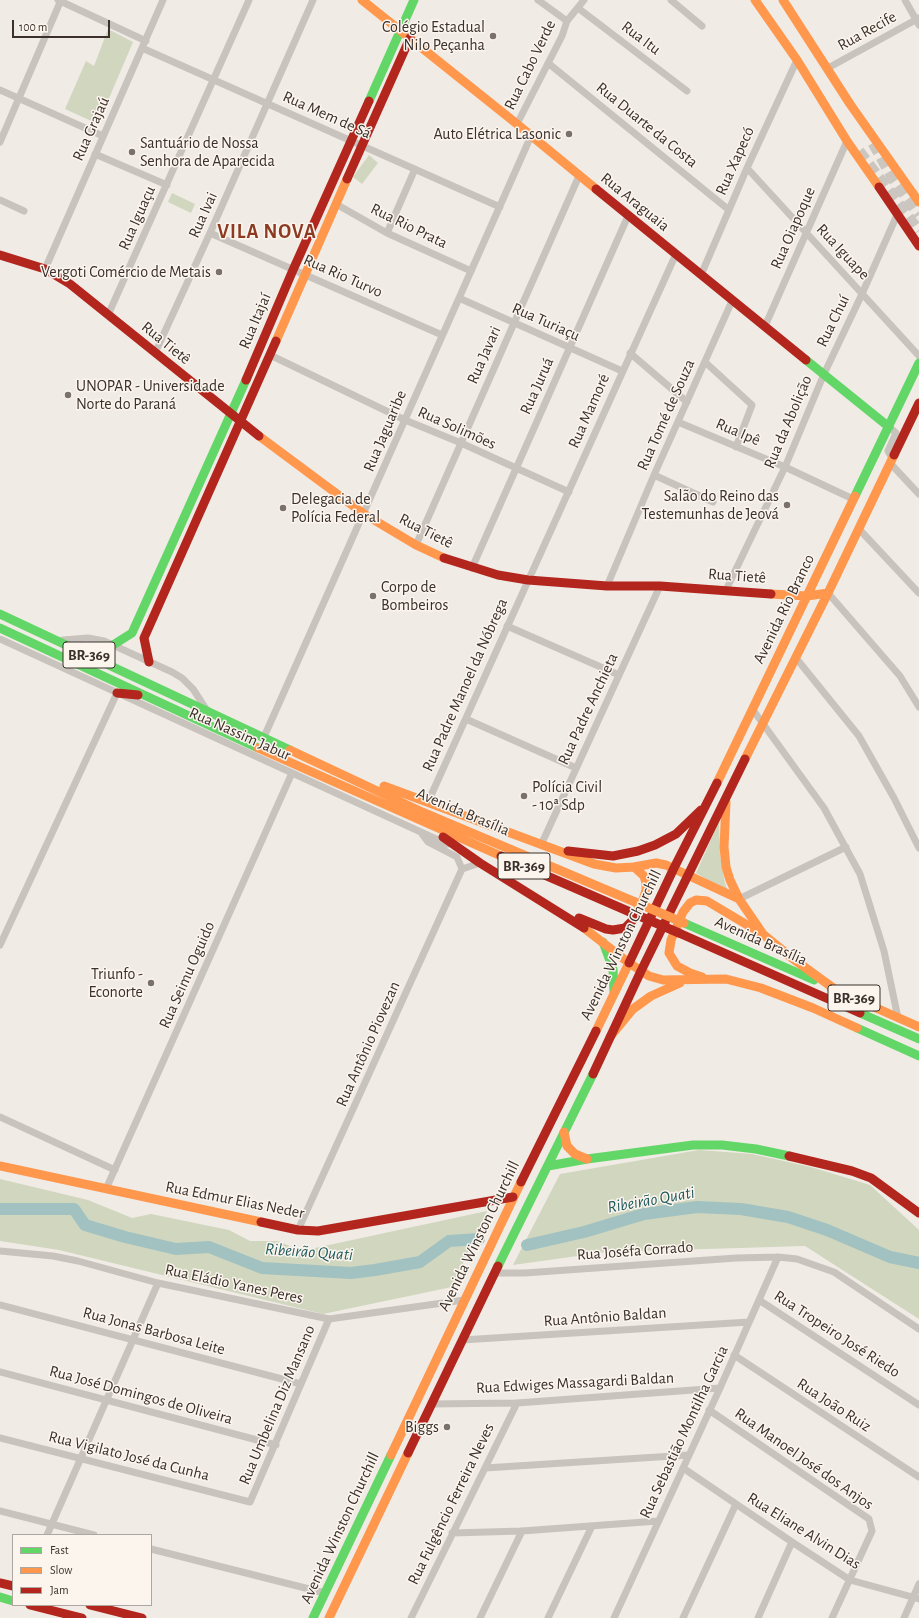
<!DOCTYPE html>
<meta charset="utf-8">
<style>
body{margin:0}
#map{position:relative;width:919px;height:1618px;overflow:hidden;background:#f0ebe5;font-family:"Alegreya Sans",sans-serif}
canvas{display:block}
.legend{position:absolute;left:12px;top:1534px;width:140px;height:72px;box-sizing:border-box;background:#fbf5ee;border:1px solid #aea6a0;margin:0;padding:5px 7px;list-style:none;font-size:12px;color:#3b302b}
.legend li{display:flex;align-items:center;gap:8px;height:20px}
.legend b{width:20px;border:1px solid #aea6a0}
.scale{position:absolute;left:12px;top:20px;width:98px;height:18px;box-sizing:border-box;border:2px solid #3b302b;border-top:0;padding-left:5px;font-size:12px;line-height:14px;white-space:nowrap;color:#3b302b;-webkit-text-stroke:3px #fbf5ee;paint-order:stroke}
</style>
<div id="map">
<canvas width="919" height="1618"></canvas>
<ul class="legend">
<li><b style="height:5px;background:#63d668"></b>Fast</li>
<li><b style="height:5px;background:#ff974d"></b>Slow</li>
<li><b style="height:5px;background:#b3261e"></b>Jam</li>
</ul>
<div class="scale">100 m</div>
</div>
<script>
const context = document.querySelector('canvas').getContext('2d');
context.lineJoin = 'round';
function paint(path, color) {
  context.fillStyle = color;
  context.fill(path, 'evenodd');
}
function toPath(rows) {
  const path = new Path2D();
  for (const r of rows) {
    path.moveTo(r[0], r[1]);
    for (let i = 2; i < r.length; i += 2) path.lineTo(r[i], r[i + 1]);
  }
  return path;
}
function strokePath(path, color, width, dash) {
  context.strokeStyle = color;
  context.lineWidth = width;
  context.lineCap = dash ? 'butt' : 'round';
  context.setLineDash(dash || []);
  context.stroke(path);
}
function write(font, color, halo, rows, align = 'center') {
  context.font = font + ' "Alegreya Sans",sans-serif';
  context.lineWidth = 3;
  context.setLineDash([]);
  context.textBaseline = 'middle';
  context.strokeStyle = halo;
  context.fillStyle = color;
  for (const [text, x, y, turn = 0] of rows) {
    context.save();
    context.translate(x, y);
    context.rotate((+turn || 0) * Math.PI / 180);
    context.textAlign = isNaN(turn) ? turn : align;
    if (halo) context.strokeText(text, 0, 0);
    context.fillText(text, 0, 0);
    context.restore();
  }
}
paint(toPath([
 [108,29,133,42,98,124,65,109,86,61,94,66],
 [369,155,378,163,362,184,353,177],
 [172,193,195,204,191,213,168,202],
 [719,822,720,856,725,883,729,893,696,873],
 [699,1150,752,1154,811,1167,870,1185,919,1230,919,1319,805,1246,606,1252,513,1265,560,1174],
 [0,1179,88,1200,132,1218,151,1214,229,1230,250,1241,278,1241,301,1251,487,1211,452,1287,323,1314,59,1250,0,1241]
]), '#d1d6bf');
strokePath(toPath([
 [0,1209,74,1209,85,1225,125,1237,176,1249,209,1247,262,1268,351,1273,375,1270,420,1262,449,1241,479,1239],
 [527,1245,584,1232,644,1214,697,1207,741,1209,788,1217,827,1230,890,1257,919,1263]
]), '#a1c2c1', 12);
strokePath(toPath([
 [873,143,892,177,919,215],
 [859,151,919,231]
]), '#ccc6c0', 11, [11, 5.5]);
strokePath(toPath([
 [58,0,146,41],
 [538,0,567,21],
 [671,0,702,26],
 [905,0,919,25],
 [578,8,687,91],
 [142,48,500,207],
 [548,63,729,210],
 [828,68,919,18],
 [0,90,103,136],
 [517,124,562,36,567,21,584,0],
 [0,142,61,0],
 [95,154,167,185],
 [747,168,919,356],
 [0,200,24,211],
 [336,204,387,233,471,271],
 [210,233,442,335],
 [387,233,415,169],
 [45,269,163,0],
 [701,275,747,168,797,60],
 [459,298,622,371],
 [108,315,249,0],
 [765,326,847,141],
 [155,353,210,233,313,0],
 [630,353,687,402],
 [270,355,405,420,461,443,569,492],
 [705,362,752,405,736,447],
 [678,422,785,467,853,499],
 [889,427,896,433,888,451,892,458],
 [890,463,919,494],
 [654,475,713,502],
 [859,529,919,593],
 [416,545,579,176],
 [472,568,628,216],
 [607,586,654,475,732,301],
 [726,590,785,467,824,374,862,294,897,215],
 [828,593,900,676,919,707],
 [507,626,619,675],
 [0,639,447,844],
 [63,640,88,638,104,641,172,672,182,678,193,689,206,709],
 [796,658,859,736,894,798,919,848],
 [753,710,824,808,860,874,884,951,898,1018],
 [466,719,576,768],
 [264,737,531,136],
 [428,802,676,254],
 [422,834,428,842,457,857,462,869],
 [541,845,660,586],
 [462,869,480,863],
 [739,899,846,847],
 [0,945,117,693],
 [0,1117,115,1170],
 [106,1189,292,773],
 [298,1230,462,869],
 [0,1251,53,1256,78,1261,158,1283,329,1319,464,1300],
 [495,1273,525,1273,736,1258,778,1257,797,1259,834,1272,919,1329],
 [759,1300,919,1405],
 [0,1305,301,1384],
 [462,1340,749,1322],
 [734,1355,919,1477],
 [0,1372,276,1445],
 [431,1404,517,1403,720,1388],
 [709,1410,869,1519,872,1531,832,1618],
 [0,1438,250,1502,329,1319],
 [485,1468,689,1455],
 [683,1468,792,1542,850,1580,919,1599],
 [0,1511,94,1535],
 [452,1533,522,1531,658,1521],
 [47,1535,158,1283],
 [151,1549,325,1593],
 [411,1618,517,1403],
 [480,1618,522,1531],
 [548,1618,592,1526],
 [614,1618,720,1388,778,1257],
 [683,1618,736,1504],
 [758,1618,792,1542],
 [904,1618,919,1584]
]), '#c9c3be', 7);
strokePath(toPath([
 [369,101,414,0],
 [806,360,889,427],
 [855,496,919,363],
 [0,614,290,750],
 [0,628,258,748],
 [113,645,132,633,246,380],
 [684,923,814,980],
 [603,942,613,969,614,992],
 [860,1013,919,1039],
 [857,1028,919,1056],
 [548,1166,587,1159,693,1145,722,1145,756,1149,789,1156],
 [498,1266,593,1074],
 [0,1597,13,1601],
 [313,1618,391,1455]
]), '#63d668', 9);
strokePath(toPath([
 [362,0,517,124,596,189],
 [755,0,797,60,847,141,879,187],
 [783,0,850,104,919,202],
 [276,341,347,179],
 [259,436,364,514,416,545,444,558],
 [771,594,807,596,828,593],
 [258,748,501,856],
 [290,750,422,812,635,902],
 [745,759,828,593,894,455],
 [717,783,855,496],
 [384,786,594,864,616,868,634,867,644,876,646,883,646,890,643,900,635,915],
 [726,802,724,847,726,867,730,880,739,899,763,934],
 [634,867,656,863,666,865,739,899],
 [584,928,629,963,649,976,663,980,726,979,761,988,813,1008,857,1028],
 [702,977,690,973,677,966,669,953,671,940,683,912,690,903,696,900,707,901,764,935,792,958,836,990],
 [831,988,919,1027],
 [596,1031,629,963],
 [610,1037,633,1009,651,996,680,983],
 [564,1132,567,1146,575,1154,587,1159],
 [0,1166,261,1222],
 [391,1455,521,1182],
 [329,1618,408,1453]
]), '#ff974d', 9);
strokePath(toPath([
 [347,179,410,38],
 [879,187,919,246],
 [596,189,806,360],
 [0,255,45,269,70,284,259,436],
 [246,380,293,270,369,101],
 [894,455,919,403],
 [444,558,498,575,528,580,607,586,660,586,771,594],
 [149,662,144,638,276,341],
 [117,693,138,695],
 [443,837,480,863,584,928],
 [568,851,613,856,638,851,655,845,676,834,701,810],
 [501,856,630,912],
 [579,918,606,929,613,930,625,928,632,921,635,915],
 [679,933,860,1013],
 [629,963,674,868,717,783],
 [641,971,745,759],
 [593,1074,641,971],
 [789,1156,852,1171,871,1178,919,1213],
 [521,1182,596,1031],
 [261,1222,298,1230,318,1231,513,1197],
 [408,1453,498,1266],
 [0,1583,13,1586],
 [30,1605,82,1618],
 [90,1605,142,1618]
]), '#b3261e', 9);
strokePath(toPath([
 [635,902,684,923]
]), '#ff974d', 9);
strokePath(toPath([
 [630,912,679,933]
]), '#b3261e', 9);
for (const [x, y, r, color] of [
 [493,36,4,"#7a716c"],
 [569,134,4,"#7a716c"],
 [132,152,4,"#7a716c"],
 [219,272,4,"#7a716c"],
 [68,395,4,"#7a716c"],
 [787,505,4,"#7a716c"],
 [283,508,4,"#7a716c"],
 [373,596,4,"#7a716c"],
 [524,796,4,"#7a716c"],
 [151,983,4,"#7a716c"],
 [447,1427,4,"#7a716c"]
]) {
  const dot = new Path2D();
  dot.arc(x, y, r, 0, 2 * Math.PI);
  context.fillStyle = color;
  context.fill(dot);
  strokePath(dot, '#fbf5ee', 1.5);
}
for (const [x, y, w] of [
 [89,655,52],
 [524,866,52],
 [854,998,52]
]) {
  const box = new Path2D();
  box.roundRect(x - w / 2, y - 13, w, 26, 3);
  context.fillStyle = '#fbf5ee';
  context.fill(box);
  strokePath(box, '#3b302b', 1);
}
write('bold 15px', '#3b302b', null, [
 ["BR-369",89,655],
 ["BR-369",524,866],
 ["BR-369",854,998]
]);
write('16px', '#3b302b', '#fbf5ee', [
 ["Colégio Estadual",485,27],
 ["Nilo Peçanha",485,45],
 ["Auto Elétrica Lasonic",561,134],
 ["Santuário de Nossa",140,143,"left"],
 ["Senhora de Aparecida",140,161,"left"],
 ["Vergoti Comércio de Metais",211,272],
 ["UNOPAR - Universidade",76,386,"left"],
 ["Norte do Paraná",76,404,"left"],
 ["Salão do Reino das",779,496],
 ["Testemunhas de Jeová",779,514],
 ["Delegacia de",291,499,"left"],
 ["Polícia Federal",291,517,"left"],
 ["Corpo de",381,587,"left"],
 ["Bombeiros",381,605,"left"],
 ["Polícia Civil",532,787,"left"],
 ["- 10ª Sdp",532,805,"left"],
 ["Triunfo -",143,974],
 ["Econorte",143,992],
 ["Biggs",439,1427]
], 'right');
write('16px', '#3b302b', '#fbf5ee', [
 ["Rua Recife",867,31,-29],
 ["Rua Itu",641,38,37],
 ["Rua Cabo Verde",530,65,-64],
 ["Rua Mem de Sá",327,115,24],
 ["Rua Duarte da Costa",647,125,39],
 ["Rua Grajaú",91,129,-66],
 ["Rua Xapecó",735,161,-66],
 ["Rua Araguaia",635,202,39],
 ["Rua Ivai",203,215,-66],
 ["Rua Iguaçu",137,218,-66],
 ["Rua Rio Prata",409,226,26],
 ["Rua Oiapoque",793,228,-66],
 ["Rua Iguape",843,252,47],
 ["Rua Rio Turvo",343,276,24],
 ["Rua Itajaí",255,321,-67],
 ["Rua Chuí",833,321,-64],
 ["Rua Turiaçu",546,322,24],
 ["Rua Tietê",166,343,39],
 ["Rua Javari",484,355,-66],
 ["Rua Juruá",537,386,-66],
 ["Rua Mamoré",589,411,-66],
 ["Rua Tomé de Souza",666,415,-66],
 ["Rua da Abolição",788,422,-67],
 ["Rua Solimões",457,428,24],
 ["Rua Jaguaribe",385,431,-67],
 ["Rua Ipê",738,432,23],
 ["Rua Tietê",426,531,27],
 ["Rua Tietê",737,576,4],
 ["Avenida Rio Branco",784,609,-64],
 ["Rua Padre Manoel da Nóbrega",465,685,-66],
 ["Rua Padre Anchieta",588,709,-65],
 ["Rua Nassim Jabur",240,734,24],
 ["Avenida Brasília",463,812,23],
 ["Avenida Brasília",761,941,24],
 ["Avenida Winston Churchill",621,945,-64],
 ["Rua Seimu Oguido",187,975,-66],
 ["Rua Antônio Piovezan",368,1044,-66],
 ["Rua Edmur Elias Neder",235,1200,11],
 ["Avenida Winston Churchill",479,1236,-64],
 ["Rua Joséfa Corrado",635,1251,-4],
 ["Rua Eládio Yanes Peres",234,1284,12],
 ["Rua Antônio Baldan",605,1317,-4],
 ["Rua Jonas Barbosa Leite",154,1331,15],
 ["Rua Tropeiro José Riedo",837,1334,33],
 ["Rua Edwiges Massagardi Baldan",575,1383,-3],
 ["Rua José Domingos de Oliveira",141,1395,15],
 ["Rua Umbelina Diz Mansano",277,1405,-67],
 ["Rua João Ruiz",834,1405,33],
 ["Rua Sebastião Montilha Garcia",684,1432,-65],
 ["Rua Vigilato José da Cunha",129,1456,14],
 ["Rua Manoel José dos Anjos",804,1459,35],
 ["Rua Fulgêncio Ferreira Neves",451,1504,-64],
 ["Avenida Winston Churchill",340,1528,-65],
 ["Rua Eliane Alvin Dias",804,1531,32]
]);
write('italic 17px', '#1f5a5e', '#fbf5ee', [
 ["Ribeirão Quati",651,1200,-10],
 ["Ribeirão Quati",309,1252,4]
]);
context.letterSpacing = '1px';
write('bold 20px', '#8c3b22', '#fbf5ee', [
 ["VILA NOVA",267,232]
]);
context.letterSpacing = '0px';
</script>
